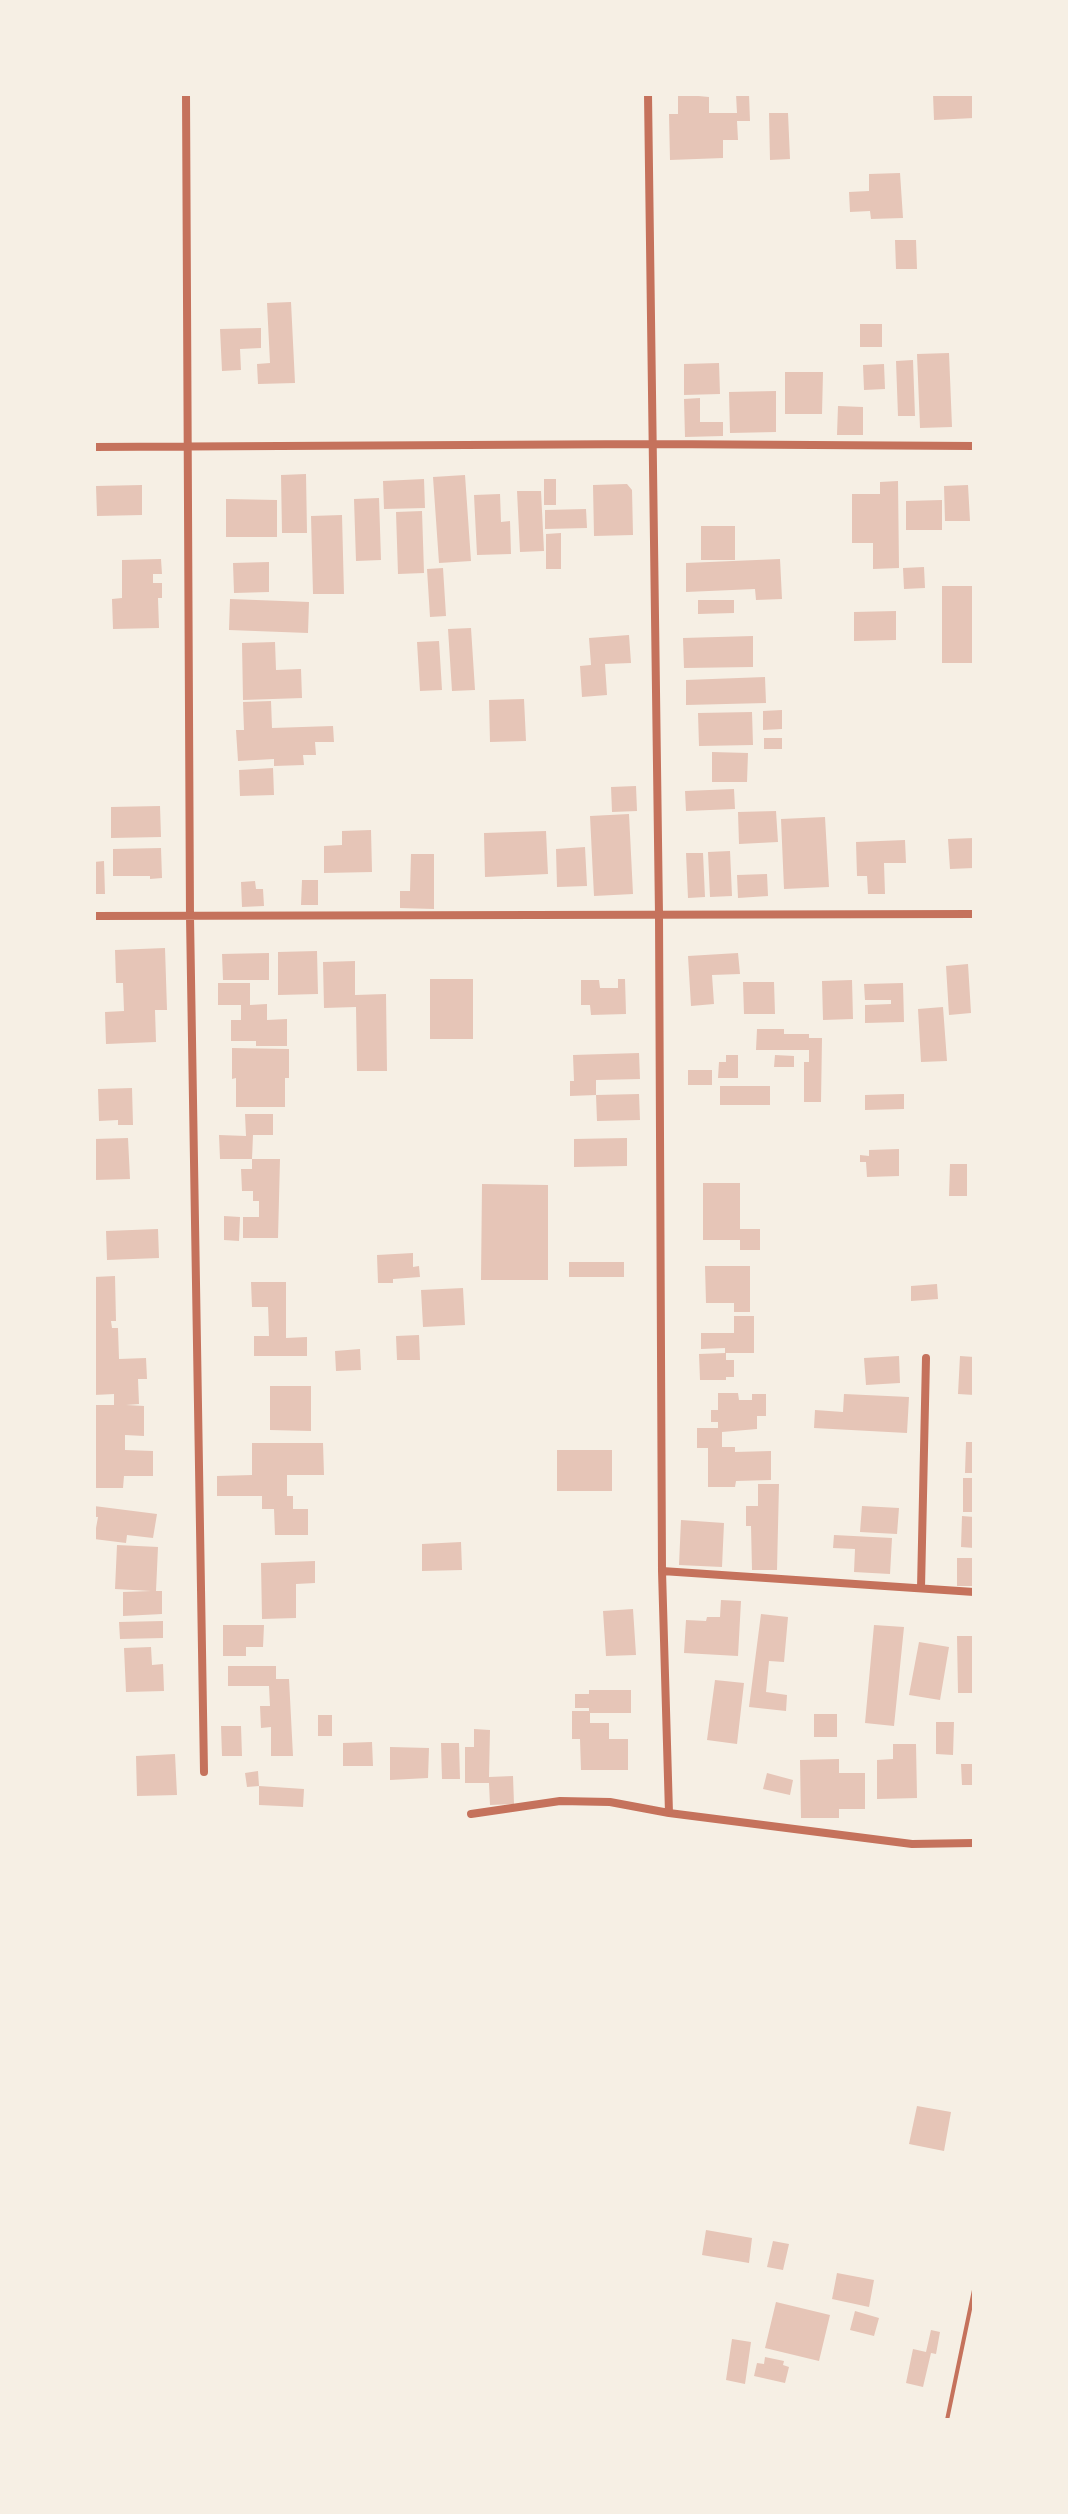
<!DOCTYPE html>
<style>
body{margin:0}
#map{position:relative;width:1068px;height:2514px;overflow:hidden;background:#f6efe4;font-family:Manrope,sans-serif}
canvas{display:block}
.frame{position:absolute;inset:0;border:96px solid #f6efe4;pointer-events:none}
</style>
<div id="map">
<canvas width="1068" height="2514"></canvas>
<div class="frame"></div>
</div>
<script>
const context = document.querySelector('canvas').getContext('2d');
context.lineJoin = 'round';
function paint(path, color) {
  context.fillStyle = color;
  context.fill(path, 'evenodd');
}
function toPath(rows) {
  const path = new Path2D();
  for (const r of rows) {
    path.moveTo(r[0], r[1]);
    for (let i = 2; i < r.length; i += 2) path.lineTo(r[i], r[i + 1]);
  }
  return path;
}
function strokePath(path, color, width, dash) {
  context.strokeStyle = color;
  context.lineWidth = width;
  context.lineCap = dash ? 'butt' : 'round';
  context.setLineDash(dash || []);
  context.stroke(path);
}
paint(toPath([
 [678,94,709,97,709,113,737,113,736,94,749,94,750,121,737,121,738,140,723,140,723,158,670,160,669,114,678,114],
 [933,94,974,94,974,118,934,120],
 [769,113,788,113,790,159,770,160],
 [900,173,903,218,871,219,870,211,850,212,849,192,869,191,869,174],
 [895,240,916,240,917,269,896,269],
 [291,302,295,383,258,384,257,364,270,363,267,303],
 [860,324,882,324,882,347,860,347],
 [261,328,261,348,240,349,241,370,222,371,220,329],
 [949,353,952,427,920,428,917,354],
 [913,360,915,416,898,416,896,361],
 [719,363,720,394,684,395,684,364],
 [884,364,885,389,864,390,863,365],
 [785,372,823,372,822,414,785,414],
 [776,391,776,432,730,433,729,392],
 [700,398,700,422,723,422,723,436,685,437,684,399],
 [838,406,863,407,863,435,837,435],
 [306,474,307,533,282,533,281,475],
 [465,475,471,561,439,563,433,477],
 [424,479,425,508,384,509,383,481],
 [544,479,556,479,556,505,544,505],
 [898,481,899,568,873,569,873,543,852,543,852,494,880,494,880,482],
 [627,484,632,490,633,535,594,536,593,485],
 [142,485,142,515,97,516,96,486],
 [968,485,970,521,945,521,944,486],
 [517,491,541,491,544,551,520,552],
 [500,494,501,522,510,521,511,554,477,555,474,495],
 [379,498,381,560,356,561,354,499],
 [226,499,277,500,277,537,226,537],
 [942,500,942,530,906,530,906,501],
 [586,509,587,528,545,529,545,510],
 [422,511,424,573,398,574,396,512],
 [342,515,344,594,313,594,311,516],
 [701,526,735,526,735,560,701,560],
 [561,533,561,569,546,569,546,534],
 [161,559,162,574,153,574,153,583,162,583,162,598,158,598,159,628,113,629,112,599,122,598,122,560],
 [780,559,782,599,756,600,755,589,686,592,686,563],
 [269,562,269,592,234,593,233,563],
 [924,567,925,588,904,589,903,568],
 [443,568,446,616,430,617,427,569],
 [942,586,974,586,974,663,942,663],
 [230,599,309,602,308,633,229,630],
 [698,600,734,600,734,613,698,614],
 [896,611,896,640,854,641,854,612],
 [471,628,475,690,452,691,448,629],
 [629,635,631,663,605,664,607,695,582,697,580,666,591,665,589,638],
 [753,636,753,667,684,668,683,638],
 [439,641,442,690,420,691,417,642],
 [275,642,276,670,301,669,302,698,243,700,242,643],
 [765,677,766,703,686,705,686,680],
 [524,699,526,741,490,742,489,700],
 [271,701,272,728,333,726,334,742,315,742,316,755,303,755,304,765,274,766,274,759,238,761,236,730,244,730,243,702],
 [782,710,782,729,763,730,763,711],
 [752,712,753,745,699,746,698,713],
 [764,738,782,738,782,749,764,749],
 [712,752,748,753,747,782,712,782],
 [273,768,274,795,240,796,239,770],
 [636,786,637,811,612,812,611,787],
 [734,789,735,809,686,811,685,791],
 [160,806,161,837,111,838,111,807],
 [776,811,778,842,739,844,738,812],
 [629,814,633,894,594,896,590,816],
 [825,817,829,887,784,889,781,819],
 [371,830,372,872,324,873,324,846,342,845,342,831],
 [546,831,548,874,485,877,484,833],
 [974,838,974,868,950,869,948,839],
 [905,840,906,863,884,863,885,894,868,894,867,876,857,876,856,842],
 [585,847,587,886,557,887,556,849],
 [161,848,162,878,150,879,150,876,113,876,113,849],
 [730,851,732,896,710,897,708,852],
 [686,853,703,853,705,897,688,898],
 [411,854,434,854,434,909,400,908,400,891,410,891],
 [104,861,105,894,94,894,94,862],
 [767,874,768,896,738,898,737,875],
 [302,880,318,880,318,905,301,905],
 [255,881,256,889,263,889,264,906,242,907,241,882],
 [165,948,167,1010,155,1010,156,1042,106,1044,105,1012,124,1011,123,983,116,983,115,950],
 [317,951,318,994,278,995,278,952],
 [269,953,269,980,223,980,222,954],
 [738,953,740,974,712,975,714,1004,691,1006,688,956],
 [355,961,355,995,386,994,387,1071,357,1071,356,1007,324,1008,323,962],
 [968,964,971,1013,949,1015,946,966],
 [430,979,473,979,473,1039,430,1039],
 [618,979,625,979,626,1014,591,1015,590,1005,581,1005,581,980,599,980,600,988,618,988],
 [852,980,853,1019,823,1020,822,981],
 [743,982,774,982,775,1014,744,1014],
 [218,983,250,983,250,1005,267,1004,267,1020,287,1019,287,1046,256,1046,256,1041,231,1041,231,1020,241,1020,241,1005,218,1005],
 [903,983,904,1022,865,1023,865,1005,891,1004,891,1000,865,1000,864,984],
 [943,1007,947,1061,921,1062,918,1009],
 [757,1029,784,1029,784,1034,809,1034,809,1038,822,1038,821,1102,804,1102,804,1062,809,1062,809,1050,756,1050],
 [232,1048,289,1049,289,1078,285,1078,285,1107,236,1107,236,1078,232,1079],
 [639,1053,640,1079,596,1080,596,1095,570,1096,570,1081,574,1081,573,1055],
 [726,1055,738,1055,738,1078,718,1078,719,1062,726,1062],
 [775,1055,794,1056,794,1067,774,1067],
 [688,1070,712,1070,712,1085,688,1085],
 [720,1086,770,1086,770,1105,720,1105],
 [132,1088,133,1125,118,1125,118,1120,99,1121,98,1089],
 [639,1094,640,1120,597,1121,596,1095],
 [904,1094,904,1109,865,1110,865,1095],
 [245,1114,273,1114,273,1135,253,1135,252,1159,220,1159,219,1135,246,1136],
 [128,1138,130,1179,94,1180,94,1139],
 [627,1138,627,1166,574,1167,574,1139],
 [899,1149,899,1176,867,1177,866,1162,860,1162,860,1155,869,1156,869,1150],
 [252,1159,280,1159,278,1238,243,1238,243,1217,259,1217,259,1201,253,1201,253,1191,242,1191,241,1169,252,1169],
 [950,1164,967,1164,967,1196,949,1196],
 [703,1183,740,1183,740,1229,760,1229,760,1250,740,1250,740,1240,703,1240],
 [482,1184,548,1185,548,1280,481,1280],
 [224,1216,240,1217,239,1241,224,1240],
 [158,1229,159,1258,107,1260,106,1231],
 [413,1253,413,1267,419,1266,420,1277,393,1279,393,1283,378,1283,377,1255],
 [569,1262,624,1262,624,1277,569,1277],
 [705,1266,750,1266,750,1312,734,1312,734,1303,706,1303],
 [115,1276,116,1321,111,1321,112,1328,118,1328,119,1359,146,1358,147,1379,138,1379,139,1404,126,1405,144,1406,144,1436,125,1435,125,1450,153,1451,153,1476,124,1476,123,1488,95,1488,96,1405,114,1405,114,1394,94,1395,94,1277],
 [251,1282,286,1282,286,1338,307,1337,307,1356,254,1356,254,1336,269,1336,268,1307,252,1307],
 [937,1284,938,1299,911,1301,911,1286],
 [463,1288,465,1325,423,1327,421,1290],
 [734,1316,754,1316,754,1353,726,1353,726,1360,734,1360,734,1377,726,1377,726,1380,700,1380,699,1354,725,1353,725,1348,701,1349,701,1333,734,1333],
 [419,1335,420,1360,397,1360,396,1336],
 [360,1349,361,1370,336,1371,335,1351],
 [899,1356,900,1383,866,1385,864,1358],
 [960,1356,974,1357,974,1395,958,1394],
 [270,1386,311,1386,311,1431,270,1430],
 [718,1393,738,1393,739,1400,752,1400,752,1394,766,1394,766,1416,757,1416,757,1429,722,1432,722,1447,735,1447,735,1452,771,1451,771,1480,736,1481,735,1487,708,1487,708,1448,697,1448,697,1428,718,1428,718,1422,711,1422,711,1410,718,1410],
 [844,1394,909,1397,907,1433,814,1428,815,1410,843,1412],
 [966,1442,974,1442,974,1473,965,1473],
 [252,1443,323,1443,324,1475,287,1475,287,1496,293,1496,293,1509,308,1509,308,1535,275,1535,274,1509,262,1509,262,1496,217,1496,217,1476,252,1475],
 [557,1450,612,1450,612,1491,557,1491],
 [963,1478,974,1478,974,1512,963,1512],
 [758,1484,779,1484,777,1570,752,1570,751,1526,746,1526,746,1506,758,1506],
 [94,1506,157,1514,153,1538,127,1535,126,1543,94,1539,98,1517,94,1517],
 [862,1506,899,1508,897,1534,860,1532],
 [962,1516,974,1517,974,1548,961,1547],
 [681,1520,724,1523,722,1567,679,1565],
 [834,1535,892,1538,890,1574,854,1572,855,1549,833,1548],
 [461,1542,462,1570,422,1571,422,1544],
 [117,1545,158,1547,156,1591,162,1591,162,1614,123,1616,123,1592,151,1591,115,1589],
 [957,1558,974,1558,974,1586,957,1586],
 [315,1561,315,1583,296,1584,296,1618,262,1619,261,1563],
 [721,1600,741,1601,738,1656,684,1653,686,1620,706,1621,707,1617,720,1617],
 [633,1609,636,1655,606,1656,603,1611],
 [761,1614,788,1617,784,1662,769,1661,766,1692,787,1695,786,1711,749,1707],
 [163,1621,163,1638,120,1639,119,1622],
 [223,1625,264,1625,263,1647,246,1647,246,1656,223,1656],
 [874,1625,904,1627,894,1726,865,1723],
 [957,1636,974,1636,974,1693,958,1693],
 [919,1642,949,1647,940,1700,909,1695],
 [151,1647,152,1665,163,1664,164,1691,126,1692,124,1648],
 [228,1666,276,1666,276,1679,289,1679,293,1756,271,1756,271,1727,261,1728,260,1706,270,1706,269,1686,228,1686],
 [715,1680,744,1683,737,1744,707,1740],
 [589,1690,631,1690,631,1713,590,1713,590,1723,609,1723,609,1739,628,1739,628,1770,581,1770,580,1739,572,1739,572,1711,589,1711,589,1708,575,1708,575,1694,589,1694],
 [814,1714,837,1714,837,1737,814,1737],
 [318,1715,332,1715,332,1736,318,1736],
 [936,1722,954,1722,953,1755,936,1754],
 [221,1726,241,1726,242,1756,222,1756],
 [474,1729,490,1730,489,1777,513,1776,514,1804,490,1805,489,1783,465,1783,465,1747,474,1747],
 [372,1742,373,1766,343,1766,343,1743],
 [441,1743,459,1743,460,1779,442,1779],
 [893,1744,916,1744,917,1798,877,1799,877,1760,893,1759],
 [390,1747,429,1748,428,1778,390,1780],
 [175,1754,177,1795,137,1796,136,1756],
 [839,1759,839,1773,865,1773,865,1809,839,1809,839,1818,801,1818,800,1760],
 [961,1764,974,1764,974,1785,962,1785],
 [258,1771,259,1786,304,1789,303,1807,259,1805,259,1786,247,1787,245,1773],
 [767,1773,793,1780,790,1795,763,1789],
 [917,2106,951,2112,944,2151,909,2144],
 [706,2230,752,2238,749,2263,702,2255],
 [773,2241,789,2244,783,2270,767,2267],
 [837,2273,874,2280,869,2307,832,2299],
 [776,2302,830,2315,819,2361,765,2348],
 [855,2311,879,2318,874,2336,850,2330],
 [931,2330,940,2332,936,2354,931,2353,923,2387,906,2383,913,2349,926,2352],
 [732,2339,751,2342,745,2384,726,2380],
 [765,2357,784,2361,783,2365,789,2367,785,2383,754,2376,757,2363,764,2364]
]), '#e6c5b7');
strokePath(toPath([
 [947,2420,974,2290]
]), '#c5725c', 4);
strokePath(toPath([
 [186,94,190,917,204,1772],
 [648,94,659,915,662,1571,669,1813],
 [94,447,652,444,974,446],
 [94,916,974,914],
 [662,1571,974,1592],
 [921,1588,926,1358],
 [471,1814,560,1801,610,1802,669,1813,912,1844,974,1843]
]), '#c5725c', 8);
</script>
